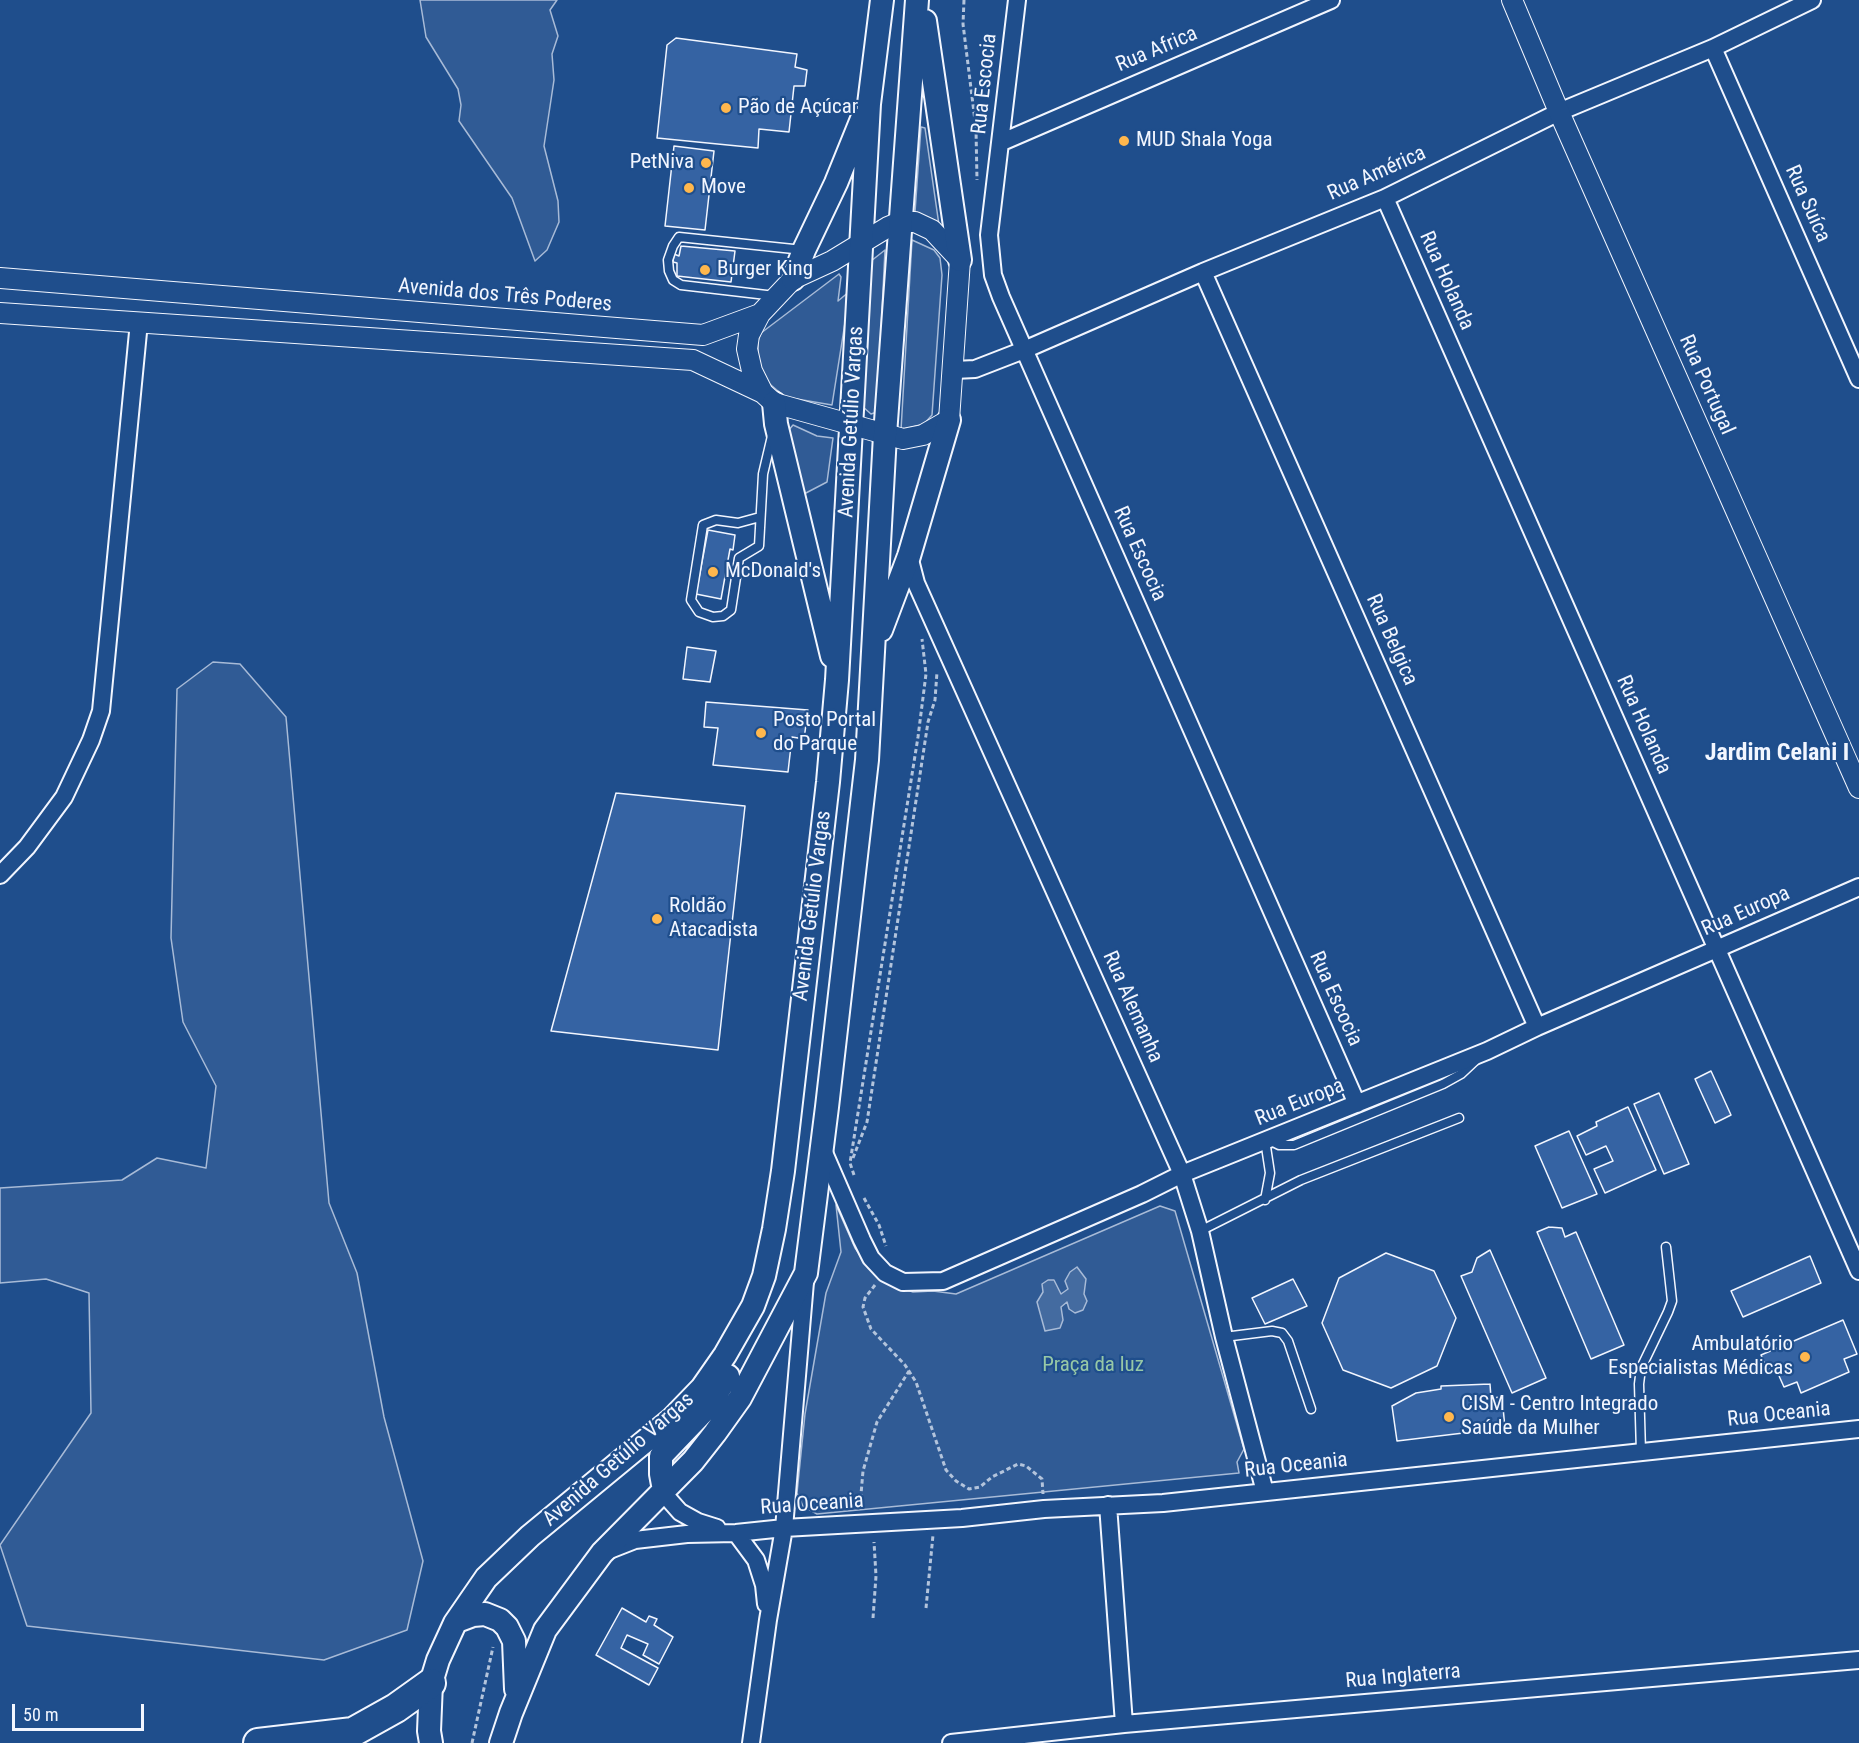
<!DOCTYPE html>
<meta charset="utf-8">
<style>
body{margin:0}
#map{position:relative;width:1859px;height:1743px;overflow:hidden;background:#1f4e8c;font-family:"Roboto Condensed",sans-serif}
canvas{display:block}
.scale{position:absolute;left:12px;top:1704px;width:132px;height:27px;box-sizing:border-box;border:3px solid #f2f6ff;border-top:0;padding-left:8px;font-size:18px;line-height:21px;white-space:nowrap;color:#f2f6ff;-webkit-text-stroke:4px #1f4e8c;paint-order:stroke}
</style>
<div id="map">
<canvas width="1859" height="1743"></canvas>
<div class="scale">50 m</div>
</div>
<script>
const context = document.querySelector('canvas').getContext('2d');
context.lineJoin = 'round';
function paint(path, color) {
  context.fillStyle = color;
  context.fill(path, 'evenodd');
}
function toPath(rows) {
  const path = new Path2D();
  for (const r of rows) {
    path.moveTo(r[0], r[1]);
    for (let i = 2; i < r.length; i += 2) path.lineTo(r[i], r[i + 1]);
  }
  return path;
}
function strokePath(path, color, width, dash) {
  context.strokeStyle = color;
  context.lineWidth = width;
  context.lineCap = dash ? 'butt' : 'round';
  context.setLineDash(dash || []);
  context.stroke(path);
}
function write(font, color, halo, rows, align = 'center') {
  context.font = font + ' "Roboto Condensed",sans-serif';
  context.lineWidth = 4.5;
  context.setLineDash([]);
  context.textBaseline = 'middle';
  context.strokeStyle = halo;
  context.fillStyle = color;
  for (const [text, x, y, turn = 0] of rows) {
    context.save();
    context.translate(x, y);
    context.rotate((+turn || 0) * Math.PI / 180);
    context.textAlign = isNaN(turn) ? turn : align;
    if (halo) context.strokeText(text, 0, 0);
    context.fillText(text, 0, 0);
    context.restore();
  }
}
const built = toPath([
 [420,0,557,0,550,10,558,36,552,54,554,80,544,146,558,201,559,222,547,250,535,261,512,198,459,121,461,105,458,89,426,37,420,0],
 [921,127,925,128,939,225,915,212,921,127],
 [912,240,934,250,940,258,942,275,932,415,924,424,901,430,912,240],
 [885,250,877,412,871,414,862,406,871,261,885,250],
 [839,274,841,277,838,301,850,291,832,405,785,397,765,380,758,361,758,341,761,333,839,274],
 [793,425,817,436,833,438,827,482,804,494,788,431,793,425],
 [213,662,240,664,286,717,329,1203,357,1273,384,1417,423,1561,407,1630,324,1660,27,1626,0,1545,91,1413,89,1293,46,1279,0,1283,0,1188,122,1180,157,1158,206,1168,216,1086,183,1022,171,938,177,689,213,662],
 [836,1205,855,1248,868,1266,888,1283,913,1292,933,1291,956,1294,1160,1206,1175,1211,1244,1449,1237,1462,1239,1473,817,1514,803,1506,797,1493,805,1414,826,1293,841,1252,836,1205]
]);
paint(built, '#305b95');
strokePath(built, '#a8bbd7', 1.5);
const water = toPath([
 [1077,1267,1086,1279,1084,1294,1087,1301,1083,1310,1075,1313,1069,1309,1067,1302,1061,1307,1063,1320,1060,1328,1045,1331,1037,1302,1043,1292,1042,1284,1048,1280,1054,1280,1061,1294,1068,1289,1065,1281,1070,1272,1077,1267]
]);
paint(water, '#446ba0');
strokePath(water, '#a8bbd7', 1.5);
const building = toPath([
 [676,38,797,54,795,67,807,70,805,86,794,86,789,132,759,129,758,148,657,138,667,45,676,38],
 [674,146,714,151,705,230,665,226,674,146],
 [681,246,735,251,731,282,677,276,677,263,673,262,674,254,679,256,681,246],
 [708,530,735,535,733,550,730,549,721,599,696,594,708,530],
 [687,647,716,651,710,682,683,679,687,647],
 [706,702,808,710,804,739,792,737,788,772,713,765,718,728,704,727,706,702],
 [616,793,745,806,718,1050,551,1031,616,793],
 [1711,1071,1731,1115,1715,1123,1695,1079,1711,1071],
 [1659,1093,1689,1164,1664,1174,1634,1104,1659,1093],
 [1628,1107,1656,1170,1605,1193,1594,1169,1613,1161,1606,1146,1586,1155,1577,1136,1597,1126,1596,1122,1628,1107],
 [1569,1131,1597,1194,1562,1208,1535,1146,1569,1131],
 [1549,1227,1562,1228,1565,1237,1576,1232,1624,1345,1591,1359,1537,1232,1549,1227],
 [1490,1250,1546,1378,1512,1393,1461,1276,1472,1272,1477,1258,1490,1250],
 [1386,1253,1434,1271,1456,1318,1437,1366,1391,1388,1343,1370,1322,1323,1339,1278,1386,1253],
 [1810,1256,1821,1283,1743,1317,1731,1291,1810,1256],
 [1293,1279,1307,1306,1265,1324,1252,1298,1293,1279],
 [1843,1320,1857,1354,1844,1359,1849,1372,1801,1393,1797,1382,1784,1387,1775,1367,1767,1370,1761,1355,1843,1320],
 [1490,1384,1491,1398,1502,1397,1505,1428,1397,1441,1392,1406,1416,1393,1441,1389,1441,1386,1490,1384],
 [622,1608,646,1622,649,1616,657,1619,654,1625,673,1637,659,1664,643,1655,648,1644,627,1635,621,1648,658,1668,649,1685,596,1655,622,1608]
]);
paint(building, '#3563a3');
strokePath(building, '#f2f6ff', 1.5);
const service = toPath([
 [775,296,681,285,673,280,669,271,668,260,673,246,679,237,803,250],
 [760,517,738,523,716,520,703,525,691,600,699,612,713,617,723,616,731,610,739,558,759,546,763,474,772,436],
 [1269,1140,1279,1145,1294,1145,1443,1084,1461,1074,1477,1059],
 [1265,1200,1270,1173,1265,1140],
 [1200,1231,1301,1180,1459,1118],
 [1224,1337,1272,1331,1282,1333,1288,1341,1311,1409],
 [1641,1452,1639,1384,1641,1368,1668,1312,1672,1301,1666,1247]
]);
const minor = toPath([
 [1017,0,989,235,993,275,1001,297,1357,1104],
 [1713,48,1859,379],
 [1002,142,1331,0],
 [1385,198,1859,1271],
 [1203,272,1537,1027],
 [954,370,975,369,1024,350,1203,272,1385,198,1559,112,1713,48,1812,0],
 [909,556,916,583,1182,1174,1200,1231,1224,1337,1265,1492],
 [0,875,27,847,64,797,91,740,101,711,139,322],
 [822,1148,862,1240,871,1258,885,1273,903,1282,943,1281,1142,1194,1182,1174,1487,1051,1537,1027,1859,887],
 [664,1490,665,1495,680,1512,698,1522,717,1528],
 [1108,1505,1124,1724],
 [736,1533,756,1560,764,1585,766,1604],
 [607,1551,635,1540,687,1534,736,1533,784,1528,962,1518,1044,1509,1163,1503,1859,1429],
 [751,1743,768,1620,784,1528,805,1282],
 [951,1743,1124,1724,1859,1660]
]);
const tertiary = toPath([
 [1512,0,1559,112,1859,788],
 [0,278,703,335,760,314,793,279,832,261,888,227,900,222,915,222,932,230,960,260,949,420,923,435,903,439,774,403,763,393,693,360,0,313],
 [760,314,749,335,747,349,752,371,763,393]
]);
const secondary = toPath([
 [925,21,960,260],
 [793,279,804,250,836,183,862,119],
 [774,403,776,424,832,656],
 [881,630,909,556,949,420],
 [664,1490,661,1474,661,1456,705,1410,728,1376],
 [457,1621,473,1615,485,1614,500,1620,507,1627,514,1641,516,1689],
 [431,1743,429,1731,431,1683,438,1660,455,1623,486,1578,530,1536,672,1419,702,1388,725,1355,753,1306,764,1276,774,1229,783,1171,828,782,837,680,869,104,882,0],
 [501,1743,511,1713,545,1630,602,1553,693,1461,715,1433,740,1398,806,1273,827,1107,867,760,885,435,917,0]
]);
const motorway = toPath([
 [258,1743,353,1732,396,1708,431,1683]
]);
strokePath(service, '#f2f6ff', 11);
strokePath(minor, '#f2f6ff', 20);
strokePath(tertiary, '#f2f6ff', 22);
strokePath(secondary, '#f2f6ff', 26);
strokePath(motorway, '#f2f6ff', 32);
strokePath(toPath([
 [964,0,963,24,976,129,977,180],
 [853,1158,867,1122,928,722,935,700,937,672],
 [854,1175,850,1163,918,737,926,674,922,639],
 [864,1198,879,1225,886,1246],
 [875,1285,865,1298,863,1307,871,1329,905,1365,916,1382,946,1470,956,1481,969,1489,980,1487,992,1477,1018,1464,1026,1466,1042,1479,1043,1494],
 [860,1506,863,1471,877,1422,909,1371],
 [926,1608,933,1535],
 [873,1618,876,1576,874,1542],
 [472,1743,493,1647]
]), '#b3c4dc', 3, [4.5, 3]);
strokePath(service, '#1f4e8c', 8);
strokePath(minor, '#1f4e8c', 16);
strokePath(tertiary, '#1f4e8c', 20);
strokePath(secondary, '#1f4e8c', 22);
strokePath(motorway, '#1f4e8c', 28);
for (const [x, y, r, color] of [
 [726,108,6,"#ffb74d"],
 [1124,141,6,"#ffb74d"],
 [706,163,6,"#ffb74d"],
 [689,188,6,"#ffb74d"],
 [705,270,6,"#ffb74d"],
 [713,572,6,"#ffb74d"],
 [761,733,6,"#ffb74d"],
 [657,919,6,"#ffb74d"],
 [1805,1357,6,"#ffb74d"],
 [1449,1417,6,"#ffb74d"]
]) {
  const dot = new Path2D();
  dot.arc(x, y, r, 0, 2 * Math.PI);
  context.fillStyle = color;
  context.fill(dot);
  strokePath(dot, '#1f4e8c', 2);
}
write('21px', '#f2f6ff', '#1f4e8c', [
 ["Rua Africa",1157,50,-23],
 ["Rua Escocia",985,84,-84],
 ["Rua América",1377,174,-24],
 ["Rua Suíca",1807,204,66],
 ["Rua Holanda",1446,281,66],
 ["Avenida dos Três Poderes",505,296,5],
 ["Rua Portugal",1706,385,66],
 ["Avenida Getúlio Vargas",852,422,-87],
 ["Rua Escocia",1139,554,66],
 ["Rua Belgica",1391,640,66],
 ["Rua Holanda",1643,725,66],
 ["Avenida Getúlio Vargas",813,906,-83],
 ["Rua Europa",1746,912,-24],
 ["Rua Escocia",1335,999,66],
 ["Rua Alemanha",1132,1007,66],
 ["Rua Europa",1300,1103,-22],
 ["Rua Oceania",1779,1415,-6],
 ["Avenida Getúlio Vargas",619,1460,-41],
 ["Rua Oceania",1296,1466,-6],
 ["Rua Oceania",812,1505,-4],
 ["Rua Inglaterra",1403,1677,-5]
]);
write('21px', '#f2f6ff', '#1f4e8c', [
 ["Pão de Açúcar",738,108],
 ["MUD Shala Yoga",1136,141],
 ["PetNiva",694,163,"right"],
 ["Move",701,188],
 ["Burger King",717,270],
 ["McDonald's",725,572],
 ["Posto Portal",773,721],
 ["do Parque",773,745],
 ["Roldão",669,907],
 ["Atacadista",669,931],
 ["Ambulatório",1793,1345,"right"],
 ["Especialistas Médicas",1793,1369,"right"],
 ["CISM - Centro Integrado",1461,1405],
 ["Saúde da Mulher",1461,1429]
], 'left');
write('21px', '#97c8a6', '#1f4e8c', [
 ["Praça da luz",1093,1366]
]);
write('bold 24px', '#f2f6ff', '#1f4e8c', [
 ["Jardim Celani I",1777,754]
]);
</script>
